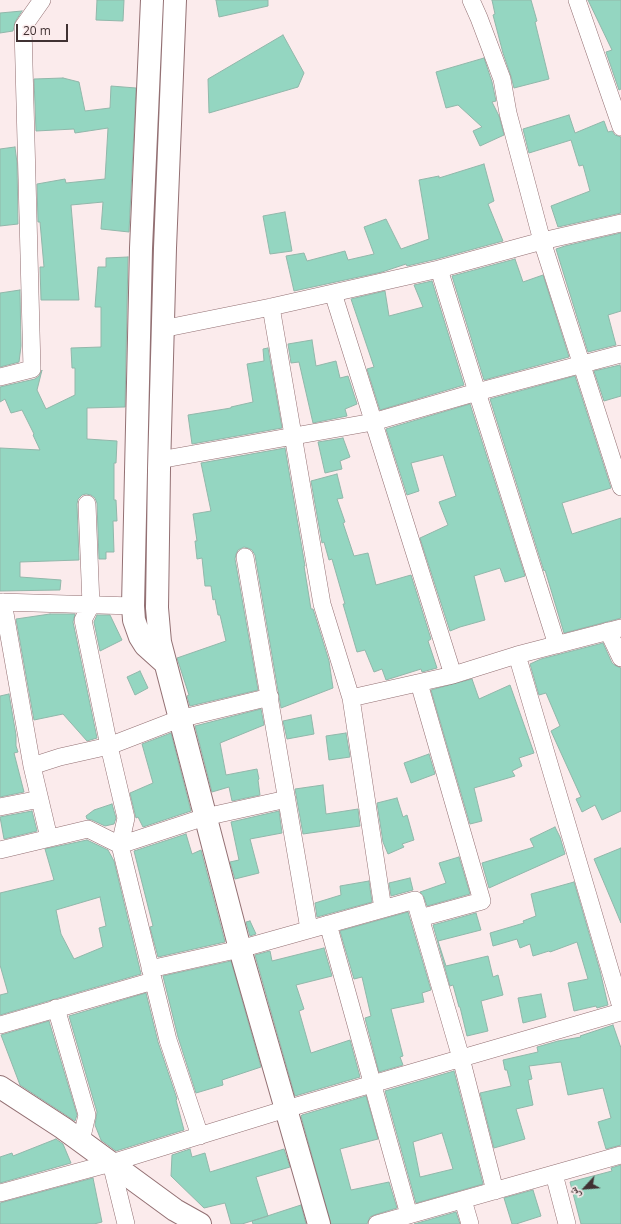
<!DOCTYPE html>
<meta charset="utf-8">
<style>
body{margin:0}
#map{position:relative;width:621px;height:1224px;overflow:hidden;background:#fbebec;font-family:"Open Sans","Noto Naskh Arabic",sans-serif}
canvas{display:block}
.north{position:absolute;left:565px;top:1168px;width:40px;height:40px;-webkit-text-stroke:3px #fbebec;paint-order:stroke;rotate:244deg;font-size:11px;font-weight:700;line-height:16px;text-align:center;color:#403132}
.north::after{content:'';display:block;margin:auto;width:14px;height:18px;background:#403132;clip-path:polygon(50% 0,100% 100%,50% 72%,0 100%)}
.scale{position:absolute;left:16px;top:24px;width:52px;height:18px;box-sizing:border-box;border:2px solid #403132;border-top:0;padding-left:5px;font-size:12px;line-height:14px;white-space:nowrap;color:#403132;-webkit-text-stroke:3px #fbebec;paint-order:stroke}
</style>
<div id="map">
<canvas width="621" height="1224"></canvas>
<div class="north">ش</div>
<div class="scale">20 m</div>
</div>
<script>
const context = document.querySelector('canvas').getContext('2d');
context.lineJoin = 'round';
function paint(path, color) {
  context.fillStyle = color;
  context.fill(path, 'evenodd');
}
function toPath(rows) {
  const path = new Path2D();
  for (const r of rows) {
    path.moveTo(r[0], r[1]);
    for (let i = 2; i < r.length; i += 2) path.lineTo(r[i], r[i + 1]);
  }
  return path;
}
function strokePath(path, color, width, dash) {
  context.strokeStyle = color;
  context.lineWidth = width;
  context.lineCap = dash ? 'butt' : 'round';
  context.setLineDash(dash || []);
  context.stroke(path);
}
const building = toPath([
 [97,0,124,0,123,21,96,20,97,0],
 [216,0,268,0,268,6,219,17,216,0],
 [492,0,531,0,537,21,535,22,549,79,514,88,511,76,503,53,493,15,495,14,492,0],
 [588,0,621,0,621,89,619,90,606,52,612,50,588,0],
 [22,11,15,22,13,31,0,33,0,13,22,11],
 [283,35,304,73,298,87,209,113,208,79,283,35],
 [484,58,492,82,496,101,492,102,499,116,504,135,480,146,473,131,482,127,458,105,446,108,436,72,484,58],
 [63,78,79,82,85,111,110,108,111,86,136,88,129,232,101,229,103,202,71,205,79,300,41,300,40,267,44,267,40,222,38,222,37,184,65,179,66,183,105,179,108,128,75,133,74,129,36,131,34,79,63,78],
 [569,115,575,133,604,121,608,132,612,131,615,135,621,137,621,213,558,227,551,206,590,191,583,165,579,166,571,140,529,153,523,129,569,115],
 [15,147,17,163,18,224,0,226,0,149,15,147],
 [484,164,494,201,488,204,503,241,437,259,407,266,406,264,382,272,294,291,286,256,304,253,307,261,345,251,348,260,374,254,364,227,386,219,401,249,429,239,419,180,439,176,439,178,484,164],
 [285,212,292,251,270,254,263,216,285,212],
 [621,233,621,311,608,315,616,345,588,352,556,249,565,246,621,233],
 [128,257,125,407,87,408,87,439,117,441,116,463,114,463,114,500,116,500,117,521,113,521,114,552,106,552,106,559,99,559,97,503,95,498,91,495,86,494,82,495,78,499,77,504,79,560,20,562,20,577,61,580,60,590,0,591,0,448,40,450,33,435,34,434,22,410,11,413,5,399,0,402,0,387,35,379,39,376,42,370,37,390,46,409,75,395,75,368,72,368,71,348,101,347,101,307,95,307,98,267,106,267,106,258,128,257],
 [515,259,523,282,543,275,569,357,484,380,452,276,515,259],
 [432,281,464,385,380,410,367,369,374,367,351,299,385,291,389,316,423,307,414,285,432,281],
 [20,290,21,346,19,362,0,367,0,293,20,290],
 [312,340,316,366,336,361,340,378,348,376,357,404,345,409,347,416,313,423,299,362,291,363,288,344,312,340],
 [268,348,282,428,192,444,188,415,231,408,231,407,253,402,247,364,264,361,263,349,268,348],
 [620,365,621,369,621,396,604,401,594,371,620,365],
 [575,376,611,488,562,503,572,534,621,518,621,618,564,633,545,570,544,571,490,399,575,376],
 [470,404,525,576,505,582,500,568,474,576,485,620,460,627,450,631,420,538,448,525,439,502,456,496,443,455,411,463,419,491,407,495,386,429,470,404],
 [343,438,350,457,340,461,342,469,325,473,318,442,343,438],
 [285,448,305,566,304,566,311,609,313,609,329,661,333,688,281,708,255,555,252,550,248,548,244,547,238,550,236,554,235,559,258,690,190,706,187,696,189,695,177,658,226,641,220,615,218,615,215,599,213,600,211,586,205,586,202,558,197,559,195,541,197,541,193,514,211,511,201,463,285,448],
 [337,474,343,498,337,499,345,522,343,523,354,556,368,553,376,585,411,575,431,639,428,641,437,668,422,672,421,669,386,680,382,669,374,672,365,650,357,652,343,604,345,604,332,559,329,560,324,542,322,543,311,481,337,474],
 [50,614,75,614,73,622,97,738,87,741,63,714,34,720,16,619,50,614],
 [97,615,110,615,122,640,100,651,94,622,97,615],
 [603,643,612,663,616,666,621,668,621,811,602,820,595,805,582,812,576,799,581,797,551,731,560,726,546,693,539,695,530,664,541,659,603,643],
 [140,671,148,688,135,695,127,677,140,671],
 [472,679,479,699,510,685,534,753,519,758,522,766,512,771,515,776,474,788,482,821,470,824,431,690,472,679],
 [9,694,16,735,16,746,18,752,14,753,24,792,0,797,0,696,9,694],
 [261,709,264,725,220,743,226,775,257,769,259,779,258,780,260,795,232,801,229,787,212,792,195,726,261,709],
 [311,715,314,734,287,739,283,721,311,715],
 [171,733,191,811,143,827,138,817,136,818,130,793,153,783,142,744,171,733],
 [346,733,350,757,329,760,326,736,346,733],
 [429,754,435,774,411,783,404,763,429,754],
 [323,785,326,814,358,809,360,826,303,834,295,789,323,785],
 [397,798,403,817,407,815,414,840,402,844,404,847,388,854,383,842,377,803,397,798],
 [112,804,116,818,114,824,105,826,92,820,87,819,86,816,94,810,112,804],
 [32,811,37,831,4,839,0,817,32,811],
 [279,811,282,833,250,839,259,873,235,879,230,862,239,860,231,822,279,811],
 [555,827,560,837,565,854,489,888,482,863,534,847,530,839,555,827],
 [186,834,192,854,201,850,225,942,158,957,150,927,153,926,134,851,186,834],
 [87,840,108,850,114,861,141,974,0,1015,0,995,8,993,0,965,0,893,54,880,45,849,87,840],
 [100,897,106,926,99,928,103,947,74,959,61,934,56,910,100,897],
 [621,848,621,923,594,859,621,848],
 [459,857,470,894,427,906,424,897,420,892,446,883,439,863,459,857],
 [410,878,413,890,391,896,389,883,410,878],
 [369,881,372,902,317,917,315,903,341,895,340,886,369,881],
 [574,882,600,971,608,1005,597,1008,596,1006,574,1011,568,983,588,979,577,942,550,952,549,951,533,956,530,944,520,948,517,939,493,946,490,933,524,923,523,921,536,916,531,894,574,882],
 [408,912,431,990,422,993,424,1002,391,1009,403,1056,400,1057,403,1065,379,1072,365,1018,371,1016,362,977,354,979,340,931,408,912],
 [476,913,481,930,438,941,446,966,488,956,493,977,498,975,503,995,481,1001,488,1031,467,1036,460,1007,459,1007,453,985,450,986,433,925,476,913],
 [250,921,256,934,250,936,246,922,250,921],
 [324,948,332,976,296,985,304,1009,299,1011,311,1053,350,1040,360,1077,295,1096,255,955,270,951,272,961,324,948],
 [231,961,261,1067,222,1080,223,1085,196,1093,178,1037,163,976,231,961],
 [146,993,158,1042,177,1099,176,1100,184,1130,116,1151,101,1140,95,1125,97,1112,69,1016,146,993],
 [541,994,546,1017,523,1023,518,998,541,994],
 [49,1021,77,1115,75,1121,20,1085,1,1035,49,1021],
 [613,1025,621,1048,621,1145,606,1149,598,1122,611,1118,603,1088,568,1095,561,1062,529,1066,532,1079,528,1080,533,1105,516,1109,525,1139,494,1148,480,1093,511,1086,507,1070,505,1070,503,1060,538,1052,537,1047,558,1041,581,1037,580,1036,613,1025],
 [454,1071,483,1184,416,1203,385,1091,454,1071],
 [442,1133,453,1169,420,1177,413,1142,442,1133],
 [366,1096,378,1139,340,1149,351,1190,389,1182,397,1208,374,1215,370,1217,367,1224,331,1224,301,1116,302,1115,366,1096],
 [56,1139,63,1144,71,1163,0,1183,0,1157,12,1153,13,1156,56,1139],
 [190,1149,192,1157,205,1153,210,1172,284,1149,290,1167,256,1177,268,1216,242,1224,231,1224,225,1203,204,1208,171,1176,172,1155,190,1149],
 [621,1165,621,1224,581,1224,570,1182,612,1171,611,1168,621,1165],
 [93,1178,102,1222,94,1224,0,1224,0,1203,93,1178],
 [533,1190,541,1216,516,1224,512,1224,504,1198,533,1190],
 [301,1205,306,1224,253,1224,252,1221,301,1205],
 [456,1212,460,1224,414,1224,456,1212]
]);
paint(building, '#94d6c1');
strokePath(building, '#91b7aa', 1);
const street = toPath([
 [471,0,479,18,502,79,508,113,542,241,621,487],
 [577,0,621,127],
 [439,269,477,392,557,645],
 [333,293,453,675],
 [271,307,322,604,351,698,383,909],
 [162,329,271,307,439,269,542,241,621,223],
 [0,377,32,369,23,27,42,0],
 [159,460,373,422,477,392,621,354],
 [87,504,91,605,83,620,109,746,126,818,120,845,168,1040,200,1136],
 [245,557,309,929],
 [0,602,133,606],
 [3,602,32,766,49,838],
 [608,631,621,658],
 [517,655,621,1007],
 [419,683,482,901,420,918],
 [351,698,453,675,517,655,621,628],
 [32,766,60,757,109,746,179,719,270,697],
 [0,807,40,799],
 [0,850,88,829,120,845,205,817,287,799],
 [328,924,409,1215],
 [150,969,240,949,415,900,461,1058,495,1191],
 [56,1008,87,1115,81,1141],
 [0,1025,153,981],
 [111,1163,126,1224],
 [554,1174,567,1224],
 [0,1193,111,1163,286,1109,621,1012],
 [463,1200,470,1224],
 [377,1224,621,1155]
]);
const secondary = toPath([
 [152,0,141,248,133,606,134,620,140,637,145,645,165,663],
 [175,0,165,248,159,469,157,608,160,642,240,949,319,1224],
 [0,1087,63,1128,175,1210,200,1224]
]);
strokePath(street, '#937073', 18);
strokePath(secondary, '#937073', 24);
strokePath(street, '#fff', 17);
strokePath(secondary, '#fff', 22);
</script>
